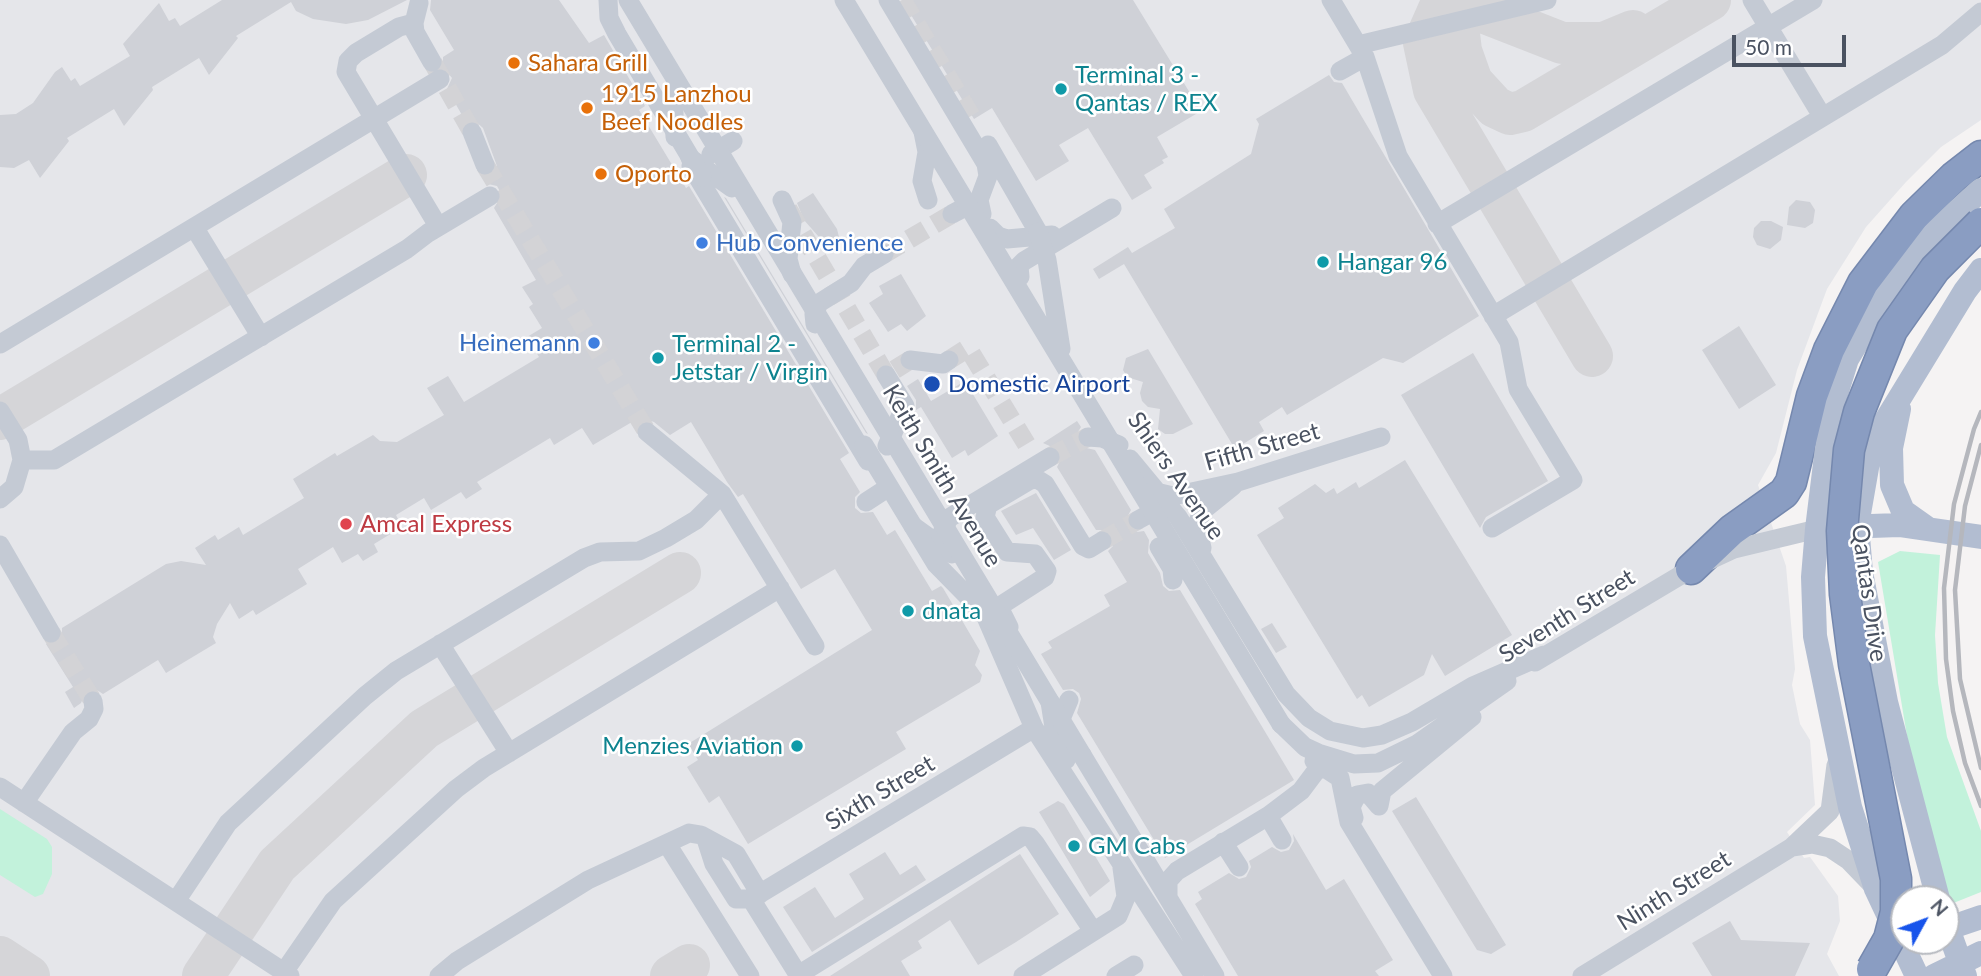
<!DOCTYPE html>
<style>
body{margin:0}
#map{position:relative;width:1981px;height:976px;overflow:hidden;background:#f5f3f3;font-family:Lato,sans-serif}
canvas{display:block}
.north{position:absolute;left:1890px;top:885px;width:70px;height:70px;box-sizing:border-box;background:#fff;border:2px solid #b7bac0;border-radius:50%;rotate:49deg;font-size:19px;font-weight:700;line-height:28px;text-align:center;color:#4a5261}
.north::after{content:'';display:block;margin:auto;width:24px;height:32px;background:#1754eb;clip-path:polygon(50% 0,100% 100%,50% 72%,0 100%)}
.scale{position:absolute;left:1732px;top:35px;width:114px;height:32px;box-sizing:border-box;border:4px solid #4a5261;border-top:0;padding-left:9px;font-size:21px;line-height:24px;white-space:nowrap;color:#4a5261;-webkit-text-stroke:5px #fff;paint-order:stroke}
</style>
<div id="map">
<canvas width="1981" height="976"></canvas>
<div class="north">N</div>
<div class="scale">50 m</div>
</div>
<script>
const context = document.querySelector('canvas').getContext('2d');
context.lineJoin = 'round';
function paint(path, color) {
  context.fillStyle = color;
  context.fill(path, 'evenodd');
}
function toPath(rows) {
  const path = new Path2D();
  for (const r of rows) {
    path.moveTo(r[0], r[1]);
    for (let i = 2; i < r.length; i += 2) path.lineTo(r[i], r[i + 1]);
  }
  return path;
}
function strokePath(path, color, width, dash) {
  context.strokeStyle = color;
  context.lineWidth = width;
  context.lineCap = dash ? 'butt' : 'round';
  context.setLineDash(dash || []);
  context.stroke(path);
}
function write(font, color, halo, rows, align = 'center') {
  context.font = font + ' Lato,sans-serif';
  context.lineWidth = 5;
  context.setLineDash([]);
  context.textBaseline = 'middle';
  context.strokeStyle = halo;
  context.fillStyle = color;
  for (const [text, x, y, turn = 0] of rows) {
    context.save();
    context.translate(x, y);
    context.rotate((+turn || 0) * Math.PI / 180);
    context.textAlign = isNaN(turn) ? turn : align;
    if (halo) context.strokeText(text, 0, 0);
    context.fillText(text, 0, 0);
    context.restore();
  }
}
paint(toPath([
 [0,0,1981,0,1981,120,1941,147,1906,182,1866,227,1827,289,1797,370,1776,453,1758,485,1786,566,1795,669,1792,685,1800,724,1810,740,1815,805,1787,832,1804,858,1810,857,1838,896,1840,921,1827,954,1839,976,0,976]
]), '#e5e6ea');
paint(toPath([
 [1900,551,1940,555,1935,635,1938,683,1947,737,1981,831,1981,892,1951,904,1934,856,1913,772,1878,562],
 [0,809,47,839,52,847,52,874,43,894,35,897,0,875]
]), '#c2f2db');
strokePath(toPath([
 [1443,0,1424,43,1434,90,1592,356],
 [1455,0,1461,51,1472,82,1495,107,1510,114,1523,111,1710,0],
 [1460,0,1480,11,1562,43,1604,43,1633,31],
 [0,419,406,175],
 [0,957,29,976],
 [203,976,277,865,424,729,680,573],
 [671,976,689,965]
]), '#d5d5d8', 42);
paint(toPath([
 [222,0,407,0,368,20,346,24,313,19,296,11,291,2,236,36,238,38,209,75,199,58,152,87,153,90,124,126,114,109,67,138,69,141,40,178,29,160,14,168,0,167,0,115,16,114,33,103,55,72,62,67,71,81,75,78,80,86,130,56,123,44,159,3,169,21,175,18,180,26],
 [431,0,559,0,589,43,604,35,645,106,639,110,686,188,689,186,849,453,840,459,860,492,855,497,855,508,861,513,873,512,887,535,895,530,932,591,941,586,943,588,980,651,975,665,982,675,980,682,896,732,906,749,748,844,719,796,709,803,687,767,698,760,688,744,872,630,835,569,801,589,743,494,738,497,727,482,691,422,670,435,654,422,648,420,639,423,637,419,593,445,582,428,554,445,550,438,477,482,482,489,466,499,461,492,431,510,424,498,396,515,402,527,374,544,378,552,363,561,358,554,342,563,333,547,298,569,307,584,256,615,253,610,239,619,230,603,217,624,213,637,216,643,166,673,158,660,103,694,97,690,86,691,81,703,74,708,65,692,73,687,46,644,58,643,62,638,62,628,166,564,181,561,206,565,195,548,215,535,218,540,239,527,243,535,304,498,293,479,335,453,337,456,373,435,380,441,397,442,444,415,427,388,448,376,464,402,539,357,527,337,542,328,529,307,533,304,522,287,536,280,494,208,502,195,497,186,488,184,486,177,494,173,497,166,483,128,474,120,466,122,447,89,452,78,443,67,443,57,454,50,430,10],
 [902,0,1133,0,1201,111,1157,137,1168,157,1162,160,1164,163,1144,175,1152,188,1132,200,1088,128,1059,145,1069,161,1036,181,992,108,974,119],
 [1329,75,1334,82,1342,83,1479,316,1403,363,1383,358,1287,415,1282,407,1259,422,1264,431,1235,449,1124,264,1099,279,1093,269,1128,247,1132,253,1175,228,1164,209,1251,154,1259,124,1256,119],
 [813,193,837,229,839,237,826,245,804,220,797,203],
 [724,197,726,198,868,434,866,433],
 [1796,200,1810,202,1815,210,1813,223,1805,228,1787,225,1789,207],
 [1761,221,1771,221,1783,227,1781,240,1770,249,1757,245,1753,237,1754,228],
 [901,274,926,316,907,331,901,324,888,332,869,303,883,294,879,286],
 [1739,326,1776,385,1739,409,1702,350],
 [1148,349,1193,424,1173,434,1165,434,1158,429,1160,409,1148,407,1142,401,1140,393,1143,382,1127,377,1123,370,1126,358],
 [1473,353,1548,481,1486,517,1480,528,1401,395],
 [918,379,931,401,965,381,998,436,968,456,965,450,952,458,921,407,916,410,916,400,907,386],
 [1077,421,1081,427,1076,435,1077,443,1082,447,1095,450,1131,510,1126,519,1128,526,1137,532,1144,531,1149,540,1148,553,1160,573,1163,586,1169,591,1180,590,1294,780,1165,858,1077,713,1081,699,1079,693,1073,689,1063,690,1041,654,1052,648,1048,642,1110,606,1104,595,1127,582,1108,551,1113,546,1113,535,1107,530,1096,530,1057,467,1062,457,1061,451,1043,443],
 [1405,460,1512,635,1445,676,1432,654,1424,675,1369,707,1362,695,1357,699,1257,535,1284,518,1278,508,1315,484,1326,493,1334,488,1337,494,1356,482,1359,488],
 [1036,493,1071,550,1054,560,1033,528,1016,535,1001,511],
 [1272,623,1287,647,1276,653,1261,629],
 [1416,797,1506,945,1491,954,1477,950,1392,811],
 [1058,801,1064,804,1110,881,1090,897,1039,812],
 [1293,834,1326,890,1344,879,1393,960,1375,971,1379,976,1238,976,1195,904,1202,899,1198,892,1229,873,1239,879,1246,877,1251,867,1249,861,1272,847,1281,852,1289,850,1294,841],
 [885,852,900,875,916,865,926,880,812,952,783,907,815,887,835,918,864,899,849,874],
 [1020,854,1059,914,1016,942,978,965,950,920,918,941,922,948,901,961,910,976,830,976],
 [1730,921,1741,940,1810,943,1795,976,1712,976,1692,943]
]), '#cfd1d7');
strokePath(toPath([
 [902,0,974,121],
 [433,63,472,132],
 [485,165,647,432],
 [788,209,886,375,910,360],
 [884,254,952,214],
 [949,360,968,348,1030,450],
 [1050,457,1088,437],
 [1102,541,1138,520],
 [51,633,93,701]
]), '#d3d3d6', 19, [19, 10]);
const highway = toPath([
 [1691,569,1732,530,1784,493,1791,482,1812,396,1829,350,1863,283,1914,216,1954,177,1981,156]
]);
strokePath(highway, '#7588ae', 33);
strokePath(toPath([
 [888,0,986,164,988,176,979,200,982,214],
 [1331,0,1365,57,1398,156,1509,342,1518,389,1573,480,1492,528],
 [1752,0,1822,116],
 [419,3,414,23,415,32,432,62],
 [414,23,399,27,356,53,348,61,346,72,438,226],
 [1358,45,1547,0],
 [1340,71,1365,57],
 [673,91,675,137],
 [472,132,485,165],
 [923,132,927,152,922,181,928,200],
 [988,145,1038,232],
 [711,154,733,141],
 [690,158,732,188],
 [691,166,868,461],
 [782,200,792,222,788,259,792,274],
 [952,214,969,205,979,210],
 [1437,224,1813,0],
 [194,227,261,337],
 [990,228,998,236,1007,239,1052,235],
 [1020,277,1019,266,1024,261,1112,208],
 [1493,316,1942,45,1981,12],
 [815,324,814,314,819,303,851,283,864,266,884,254],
 [0,344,440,79],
 [910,360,943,364,949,360],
 [886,375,905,406,887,446],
 [0,411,18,440,22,460,14,487,0,499],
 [647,432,722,494,815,646],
 [1088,437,1102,438,1119,445],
 [1130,459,1178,517,1286,694,1309,718,1330,731,1363,738,1382,735,1412,722,1473,686,1544,655],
 [22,460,54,460,407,249,428,233,490,196],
 [1156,492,1173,496,1238,482,1381,437],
 [1138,520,1158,509,1169,511],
 [913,526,952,554],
 [945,542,943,530,949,518,1050,457],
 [0,545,51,633],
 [1202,548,1197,525,1202,511,1233,486],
 [982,608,1034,728,1194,976],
 [1009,627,1001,611,1003,604,1045,577,1047,571,1035,554,1007,552,985,517,988,505,1030,480,1037,479,1045,484,1083,546,1089,549,1102,541],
 [440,644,509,753],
 [1535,662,1691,569,1734,549,1817,529],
 [1050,702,1056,740,1066,760],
 [1281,724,1305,747,1318,753,1354,764,1378,763,1417,744,1507,681],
 [1055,733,1069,700],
 [1082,755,1215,976],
 [1314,761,1340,778,1349,822,1443,976],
 [0,787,290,976],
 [24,803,73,732,89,719,94,709,93,701],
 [1379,806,1382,791,1472,717],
 [1268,816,1282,840],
 [1354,818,1351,807,1357,795,1368,793,1379,806],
 [706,839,714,864,736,899,751,899],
 [1223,842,1239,867],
 [667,844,750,976],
 [1792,847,1812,844,1830,848,1848,860,1873,886],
 [1168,898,1168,881,1177,871,1268,816,1301,791,1316,771,1334,763],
 [751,899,1034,728],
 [751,899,799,976],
 [176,901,228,823,365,696,396,671,584,558,600,552,639,551,666,538,696,520,722,494],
 [284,972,333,901,456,789,484,768,780,588],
 [798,975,1023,836,1030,837,1035,843,1093,931],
 [439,976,457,961,588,880,689,833,701,835,736,854,760,894],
 [1023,976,1118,916,1126,897,1122,868],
 [1116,976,1134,965],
 [1582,976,1792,847,1830,811,1836,765]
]), '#c4cad4', 19);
strokePath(toPath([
 [1899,409,1891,448,1892,485,1903,511,1927,528],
 [1843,527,1899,525,1981,537],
 [1938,899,1886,702,1861,572,1857,525,1871,445,1965,291,1981,270],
 [1946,923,1965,976],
 [1946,929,1981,917],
 [1917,976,1876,889,1850,807,1815,636,1813,577,1817,529,1832,407,1847,359,1897,276,1939,228,1981,190],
 [1934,976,1981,953]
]), '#b2bdd1', 24);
strokePath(highway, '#8a9dc2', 30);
strokePath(toPath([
 [1981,412,1974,429,1954,504,1944,588,1946,659,1953,711,1965,763,1981,806],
 [1981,445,1965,506,1955,590,1960,679,1981,768]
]), '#b5b7bd', 4.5);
const highwayBridge = toPath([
 [1872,969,1889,939,1896,912,1896,879,1854,664,1845,594,1842,531,1849,450,1859,412,1892,330,1935,269,1981,223]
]);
strokePath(highwayBridge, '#7588ae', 33, []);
strokePath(toPath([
 [608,0,609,18,617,34,702,177],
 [628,0,1082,755],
 [844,0,1281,724],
 [1038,232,1047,260,1061,349],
 [864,445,936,564,992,621],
 [866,502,889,487],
 [1159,547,1172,569,1173,580]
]), '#c4cad4', 19);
strokePath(highwayBridge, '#8a9dc2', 30);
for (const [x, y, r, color] of [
 [514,63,7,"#e8710a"],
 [1061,89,7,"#0f9aa8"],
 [587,108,7,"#e8710a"],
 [601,174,7,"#e8710a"],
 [702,243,7,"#3f7fe0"],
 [1323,262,7,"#0f9aa8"],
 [594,343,7,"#3f7fe0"],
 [658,358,7,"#0f9aa8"],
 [932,384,9,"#1a4fb4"],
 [346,524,7,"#e0444e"],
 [908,611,7,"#0f9aa8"],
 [797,746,7,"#0f9aa8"],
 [1074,846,7,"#0f9aa8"]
]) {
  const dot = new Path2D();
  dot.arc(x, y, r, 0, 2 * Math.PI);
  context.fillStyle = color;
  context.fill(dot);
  strokePath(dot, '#fff', 2.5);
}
write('24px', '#c56008', '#fff', [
 ["Sahara Grill",528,63],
 ["1915 Lanzhou",601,94],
 ["Beef Noodles",601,122],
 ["Oporto",615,174]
], 'left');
write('24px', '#0d838f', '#fff', [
 ["Terminal 3 -",1075,75],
 ["Qantas / REX",1075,103],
 ["Hangar 96",1337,262],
 ["Terminal 2 -",672,344],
 ["Jetstar / Virgin",672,372],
 ["dnata",922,611],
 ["Menzies Aviation",783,746,"right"],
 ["GM Cabs",1088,846]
], 'left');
write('24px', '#366cbe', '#fff', [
 ["Hub Convenience",716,243],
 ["Heinemann",580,343,"right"]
], 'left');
write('24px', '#164399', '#fff', [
 ["Domestic Airport",948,384]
], 'left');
write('24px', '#4a5261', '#fff', [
 ["Fifth Street",1262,447,-16],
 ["Keith Smith Avenue",942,476,59],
 ["Shiers Avenue",1176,476,55],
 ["Qantas Drive",1869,593,82],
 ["Seventh Street",1567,616,-32],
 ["Sixth Street",880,793,-31],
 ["Ninth Street",1674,891,-32]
]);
write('24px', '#be3a42', '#fff', [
 ["Amcal Express",360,524]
], 'left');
</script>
